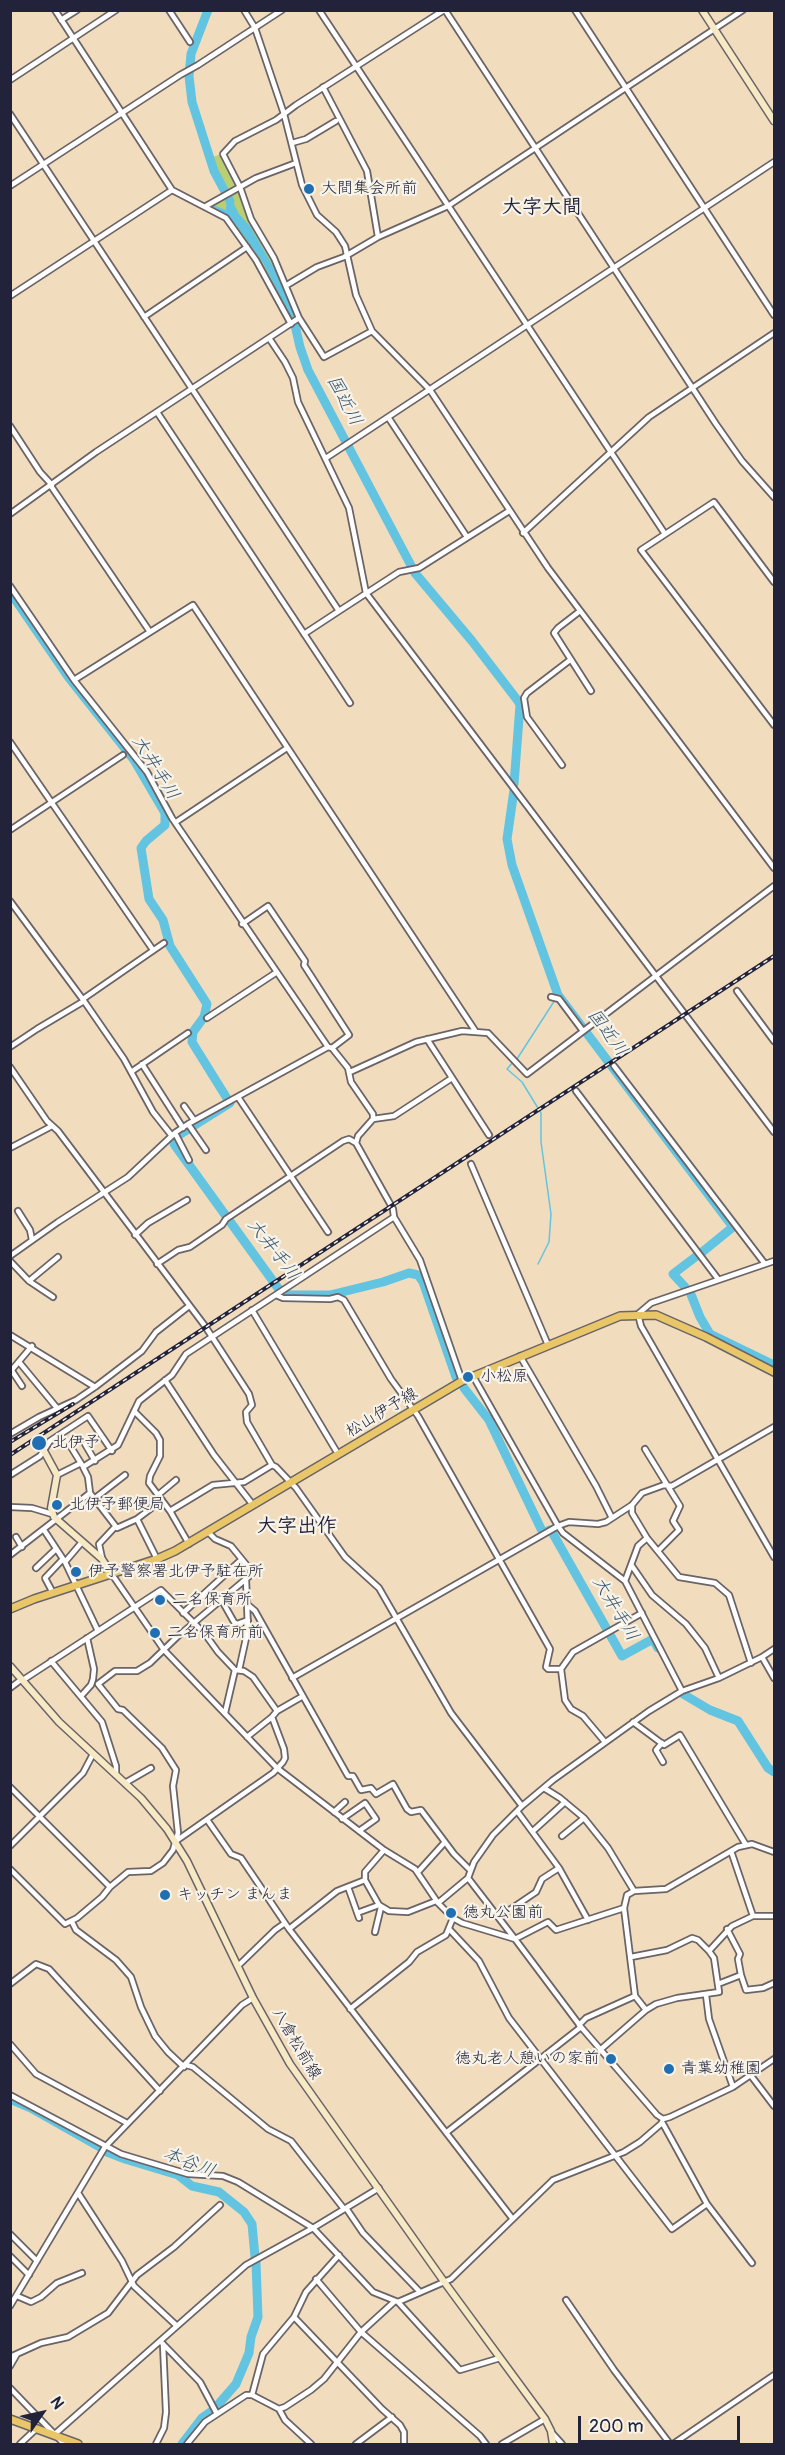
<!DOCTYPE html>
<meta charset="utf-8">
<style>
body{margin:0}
#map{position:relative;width:785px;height:2455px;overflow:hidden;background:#f1ddbd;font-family:Pangolin,sans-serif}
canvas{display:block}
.frame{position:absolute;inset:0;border:12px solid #22223b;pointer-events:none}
.north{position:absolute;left:12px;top:2383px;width:60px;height:60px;-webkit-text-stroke:4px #f7f3e8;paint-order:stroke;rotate:56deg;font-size:16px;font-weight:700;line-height:24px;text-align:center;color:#22223b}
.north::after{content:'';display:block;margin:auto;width:21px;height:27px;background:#22223b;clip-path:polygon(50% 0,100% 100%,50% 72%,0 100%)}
.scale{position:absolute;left:578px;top:2416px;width:162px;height:27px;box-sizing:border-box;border:3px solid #22223b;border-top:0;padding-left:8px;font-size:18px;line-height:21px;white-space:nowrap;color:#22223b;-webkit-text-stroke:4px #f7f3e8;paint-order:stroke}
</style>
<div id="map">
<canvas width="785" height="2455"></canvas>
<div class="frame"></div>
<div class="north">N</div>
<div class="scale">200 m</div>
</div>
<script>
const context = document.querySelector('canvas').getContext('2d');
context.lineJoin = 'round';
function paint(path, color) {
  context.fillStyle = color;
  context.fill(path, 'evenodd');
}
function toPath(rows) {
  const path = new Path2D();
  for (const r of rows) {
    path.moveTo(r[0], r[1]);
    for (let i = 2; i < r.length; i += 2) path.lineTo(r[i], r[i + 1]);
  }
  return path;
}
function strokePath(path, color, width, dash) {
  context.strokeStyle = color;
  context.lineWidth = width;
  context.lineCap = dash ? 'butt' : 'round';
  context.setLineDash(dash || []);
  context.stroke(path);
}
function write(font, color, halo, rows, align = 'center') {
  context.font = font + ' Pangolin,"Klee One",sans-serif';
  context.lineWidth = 4.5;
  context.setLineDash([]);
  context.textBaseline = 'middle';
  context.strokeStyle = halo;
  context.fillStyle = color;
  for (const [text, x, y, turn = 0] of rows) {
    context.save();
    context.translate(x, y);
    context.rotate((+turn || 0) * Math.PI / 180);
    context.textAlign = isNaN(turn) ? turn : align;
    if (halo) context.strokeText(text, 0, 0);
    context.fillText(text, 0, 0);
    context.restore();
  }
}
paint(toPath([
 [221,154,280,275,296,315,292,322,227,217,209,206,231,193,219,173,213,157]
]), '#bbce71');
paint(toPath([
 [229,194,239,214,250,226,285,287,296,319,291,318,263,263,236,225,229,217,209,206,210,204,226,210,227,195]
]), '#63c4e1');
strokePath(toPath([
 [517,1059,555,1000],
 [513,1062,507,1069,522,1082,541,1113,541,1142,551,1214,549,1242,538,1264]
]), '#63c4e1', 1.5);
strokePath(toPath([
 [208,10,191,54,189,76,192,102,214,171,230,201],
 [292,312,300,347,308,370,415,573,472,641,518,701,520,705,514,784],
 [10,592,69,678,134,760,165,813,165,825,146,841,141,848,149,899,163,920,170,946,207,1004,204,1017,193,1032,192,1042,228,1100],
 [514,790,507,839,512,865,558,995,733,1227,701,1253],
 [230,1103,179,1135,174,1144,278,1288,287,1295,330,1295,383,1282,409,1273,418,1275,423,1282,456,1377],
 [685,1287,673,1274,698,1255],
 [690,1292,700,1317,710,1334,774,1365],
 [464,1388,489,1420,543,1533,550,1530],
 [552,1532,622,1656,653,1639,658,1648],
 [683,1694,710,1710,738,1721,768,1768,774,1772],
 [10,2099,31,2108,100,2147],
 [107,2152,125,2159,178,2175,192,2186,219,2192,244,2212,252,2224,255,2257],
 [216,2407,236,2384,249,2353,251,2337,258,2317,256,2262],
 [182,2444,202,2418,212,2411]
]), '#63c4e1', 9);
const street = toPath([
 [55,10,172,190,226,218,256,260,291,324],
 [169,10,190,42],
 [244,10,255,28,284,114,302,185,317,215,336,232,345,246,356,295,372,331,430,390,548,568,774,868],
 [319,10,665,534],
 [445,10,716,424,742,461,774,497],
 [575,10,774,315],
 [61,20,77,10],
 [10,80,116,10],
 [323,87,367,171,378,237],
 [10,114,339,611,399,572,419,568,509,511],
 [292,143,306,139,336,121],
 [10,186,180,75,198,65,282,10],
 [206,206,256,178,296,163],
 [287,285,317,267,344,257,378,237,448,206,743,10],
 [10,296,172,190],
 [144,317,247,247],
 [299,318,324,357,372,331],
 [269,338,285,362,293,378,298,402,349,508,366,593,774,1132],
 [157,412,350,703],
 [388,417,467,537],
 [10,426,40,472,52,485],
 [326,458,774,162],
 [51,486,150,632],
 [10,514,96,452,299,318,274,258,251,219,240,187,223,154,235,141,276,120,296,105,444,10],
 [523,533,649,417,774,333],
 [774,582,714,502,641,550,774,725],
 [10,586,74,680,147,772,172,818,328,1047],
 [580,611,558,628,554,633,591,691],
 [304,634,339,611],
 [74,680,193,605,476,1032],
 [10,742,153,950],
 [562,765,527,717,524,698,527,693,570,660],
 [176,822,287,748],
 [10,830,123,755],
 [10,901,84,1001,124,1059,153,1112,172,1136],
 [737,991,774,1041],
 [551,997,559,999,583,1031],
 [83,999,164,943],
 [207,1018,277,972],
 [427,1039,489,1135],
 [10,1047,37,1029,84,1001],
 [332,1048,348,1068,351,1082,373,1114,373,1119,358,1136,356,1143,393,1209,394,1217,420,1260,462,1381],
 [142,1064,183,1128],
 [614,1066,765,1264],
 [10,1067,47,1121,58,1131,205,1326,249,1394,252,1405,246,1412,247,1422,272,1465,276,1467,296,1488,345,1557,379,1588,451,1713,522,1806],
 [131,1072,188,1033],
 [350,1072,416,1042,462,1031,488,1033,527,1074,774,886],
 [576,1091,718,1279],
 [238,1097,328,1232],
 [184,1106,194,1120],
 [373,1119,394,1116,452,1078],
 [188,1124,206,1150],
 [175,1133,189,1160],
 [10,1148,52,1126],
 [471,1164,548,1345],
 [18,1211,30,1230,32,1240],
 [135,1235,148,1223,187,1200],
 [10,1256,58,1222,128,1177,176,1132,188,1124,328,1047,332,1048,349,1035,304,965,305,961,268,906,242,924],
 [10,1261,29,1281,53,1297],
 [774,1261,651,1303,638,1314,641,1326,774,1557],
 [157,1264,178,1250,190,1247,222,1225,226,1219,343,1141,349,1139,356,1143],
 [29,1281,58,1257],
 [276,1295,283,1298,330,1299,338,1297,344,1300,391,1379,418,1416,550,1649,546,1667,548,1669,561,1669,565,1700,571,1709,583,1716,605,1742],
 [252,1310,338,1454],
 [10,1335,95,1387],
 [520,1356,596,1486,612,1518],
 [19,1362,57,1408],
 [12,1371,22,1386],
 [10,1372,32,1346],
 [473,1376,558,1526,563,1533,625,1581,682,1691],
 [165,1380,214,1455,253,1505],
 [134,1411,156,1433,160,1440,160,1456,150,1476,149,1483,170,1511,189,1544],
 [10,1434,39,1417,76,1400,95,1387,142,1351,156,1332,189,1306],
 [85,1444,95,1461],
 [71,1447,82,1465],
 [645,1449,680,1506,673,1521,679,1530,658,1551],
 [10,1475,40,1456,50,1441,88,1416,112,1451],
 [57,1475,81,1463],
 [90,1493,117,1528,137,1519,162,1500],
 [158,1495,176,1480],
 [94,1499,125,1475],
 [632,1505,632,1513,647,1538,679,1577,715,1583,729,1595,751,1663],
 [10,1507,32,1508,52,1514],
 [170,1511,213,1485,244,1482,272,1465],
 [137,1519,157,1559],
 [44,1530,65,1562,98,1631],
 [208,1532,215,1539,231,1546,253,1573,246,1579,248,1629,239,1670],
 [16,1537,22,1547],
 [10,1555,90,1493,88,1477,83,1467,118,1445,139,1401,172,1375,186,1354,394,1217],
 [102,1558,99,1544,114,1528],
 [65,1562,82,1542],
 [632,1566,652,1595,686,1624,705,1648,719,1678],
 [36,1568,56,1549],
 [111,1573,164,1650,277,1768,384,1850,415,1869,438,1903,453,1918,462,1923,515,1939,581,2027,657,2115,663,2119,670,2117,733,2087,774,2059],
 [625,1581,638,1546,647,1538],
 [53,1593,45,1578,63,1559],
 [221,1599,234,1622,237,1624,248,1620],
 [248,1605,255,1611,348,1776,353,1776,361,1790,371,1788,376,1794,393,1784,407,1809,411,1812,421,1810,454,1854,470,1870],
 [183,1613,241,1560],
 [762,1657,774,1678],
 [51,1661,102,1722,116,1766,116,1775],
 [561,1669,573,1652,642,1613],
 [292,1678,558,1526,569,1522,598,1524,606,1522,632,1505,642,1493,664,1485,672,1486,774,1427],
 [23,1680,161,1590,205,1634,218,1652,235,1670,244,1671,253,1677,277,1711],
 [10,1688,22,1679],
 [82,1695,91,1685,93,1679,94,1669,87,1638],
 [225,1713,235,1670],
 [633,1722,664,1745,680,1735,746,1845],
 [247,1737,272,1717],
 [662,1743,656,1750,663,1762],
 [125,1783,151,1768],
 [10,1787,110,1887,128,1872,151,1871,163,1863,173,1850,178,1833,173,1786,176,1770,162,1748,123,1710,118,1709,98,1684,115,1671,137,1671,150,1663,177,1637,246,1579],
 [544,1788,560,1798,584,1818,608,1848,634,1891],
 [517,1811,559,1868,588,1920],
 [334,1812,345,1802],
 [342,1819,365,1803,376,1819,359,1831],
 [208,1821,231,1854,241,1858,289,1929,512,2218],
 [533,1831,565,1802],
 [562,1836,584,1818],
 [176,1841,273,1773,283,1762,285,1758,284,1749,272,1717,277,1711,303,1696],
 [10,1846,83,1773,93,1754],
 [731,1851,753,1916],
 [10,1869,65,1924,77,1918,102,1897,110,1887],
 [418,1872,445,1842],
 [468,1878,515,1939,548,1922,556,1930,624,1908],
 [365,1880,379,1905,389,1911,408,1912,436,1901],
 [348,1887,359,1918],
 [438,1903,468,1878,474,1862,493,1835,522,1806,553,1780,649,1711,682,1691,719,1678,762,1657,774,1649],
 [357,1913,379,1905],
 [499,1917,536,1892,542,1879,559,1868],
 [72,1922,76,1930,116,1960,131,1977,141,2007,155,2036,168,2052,184,2067],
 [289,1929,337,1891,365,1880,365,1872,384,1850],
 [727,1929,740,1954,738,1959,741,1975],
 [450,1930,479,1961,509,2018,672,2229,707,2204,662,2122],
 [375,1932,381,1907],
 [631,1957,667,1950,692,1938,698,1940,709,1951],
 [238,1966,275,1930,285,1923],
 [10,1984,36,1964,49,1969,160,2091],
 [718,1984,741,1975,746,1990,763,1988,774,1983],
 [706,1995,709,2019,733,2087],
 [350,2009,409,1962,417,1952,446,1935,453,1918],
 [646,2010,635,1996,624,1908,627,1895,634,1891,666,1889,738,1847,752,1844,774,1852],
 [579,2025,586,2018,635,1996],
 [10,2044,36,2074,127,2123],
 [600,2050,646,2010,656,2004,677,1998,719,1992,714,1958,709,1951,732,1926,753,1916,774,1916],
 [186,2065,193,2067,268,2129,291,2141,344,2209],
 [752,2077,774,2106],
 [10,2095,121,2154,188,2174,223,2176,238,2182,313,2228,373,2292,398,2302,451,2279,553,2180,624,2152,640,2142,662,2123],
 [447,2132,581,2027],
 [78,2193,122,2261,134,2286,177,2326],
 [707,2204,752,2263],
 [346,2208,363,2233,420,2292],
 [10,2234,37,2261],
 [10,2256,29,2275],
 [316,2279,361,2332,480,2436,486,2444],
 [17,2296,31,2302,41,2297,57,2283,82,2273],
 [566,2300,614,2370,670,2444],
 [398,2302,460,2370,500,2358],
 [10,2306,105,2147,242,2005,253,1998],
 [294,2317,306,2292,339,2255],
 [162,2343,200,2382,217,2414],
 [10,2357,41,2343,68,2337,108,2313,137,2275,174,2247,220,2205],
 [10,2366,17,2354],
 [10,2388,64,2444],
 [252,2395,263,2354,294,2317,382,2409,400,2425,404,2432,404,2444],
 [279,2409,285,2420,311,2444],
 [552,2433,562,2444],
 [56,2436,56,2433,246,2265,313,2228,379,2188],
 [20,2444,36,2429],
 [156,2444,164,2428,166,2412,163,2344],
 [187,2444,205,2422,246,2395,252,2395,279,2409,285,2407,311,2390,324,2379,361,2332,395,2301],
 [356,2444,392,2417],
 [502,2444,545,2419],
 [673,2444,774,2375]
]);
const secondary = toPath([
 [702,10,774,121],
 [44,1451,57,1475,51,1508,54,1517,102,1559,111,1573],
 [10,1666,59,1722,141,1798,167,1829,187,1861,253,1998,290,2064,445,2283,545,2419,551,2431,553,2444]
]);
const primary = toPath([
 [10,1609,34,1599,157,1559,175,1551,462,1381,620,1316,656,1315,706,1337,774,1372],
 [10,2419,78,2444]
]);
strokePath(street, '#6a6368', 8);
strokePath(secondary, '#6a6368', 9);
strokePath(primary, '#6a6368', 10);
strokePath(street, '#fff', 4.5);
strokePath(secondary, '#f6e9c3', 6);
strokePath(primary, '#e9c769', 7);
const rail = toPath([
 [10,1442,73,1404],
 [10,1455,774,956]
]);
strokePath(rail, '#22223b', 4);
strokePath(rail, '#f7f3e8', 1.5, [4.5]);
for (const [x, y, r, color] of [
 [309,189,6,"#1f6fb2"],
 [468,1377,6,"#1f6fb2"],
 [39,1443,8,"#1f6fb2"],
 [57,1505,6,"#1f6fb2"],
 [76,1572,6,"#1f6fb2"],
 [160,1600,6,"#1f6fb2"],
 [155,1633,6,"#1f6fb2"],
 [165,1895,6,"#1f6fb2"],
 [451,1913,6,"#1f6fb2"],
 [611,2059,6,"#1f6fb2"],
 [669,2069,6,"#1f6fb2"]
]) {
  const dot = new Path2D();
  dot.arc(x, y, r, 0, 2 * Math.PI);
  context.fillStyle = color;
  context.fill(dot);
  strokePath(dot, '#f7f3e8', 2);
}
write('16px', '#22223b', '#f7f3e8', [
 ["大間集会所前",321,189],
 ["小松原",480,1377],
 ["北伊予",52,1443],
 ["北伊予郵便局",69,1505],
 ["伊予警察署北伊予駐在所",88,1572],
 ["二名保育所",172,1600],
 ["二名保育所前",167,1633],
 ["キッチン まんま",177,1895],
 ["徳丸公園前",463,1913],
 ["徳丸老人憩いの家前",599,2059,"right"],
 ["青葉幼稚園",681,2069]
], 'left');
write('16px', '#22223b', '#f7f3e8', [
 ["松山伊予線",382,1413,-31],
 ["八倉松前線",296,2044,59]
]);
write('italic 18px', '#36536d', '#f7f3e8', [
 ["国近川",344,401,62],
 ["大井手川",155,768,58],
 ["国近川",607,1033,53],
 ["大井手川",273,1250,52],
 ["大井手川",615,1609,59],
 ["本谷川",189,2163,21]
]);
write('bold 20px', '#22223b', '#f7f3e8', [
 ["大字大間",542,208],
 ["大字出作",297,1527]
]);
</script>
